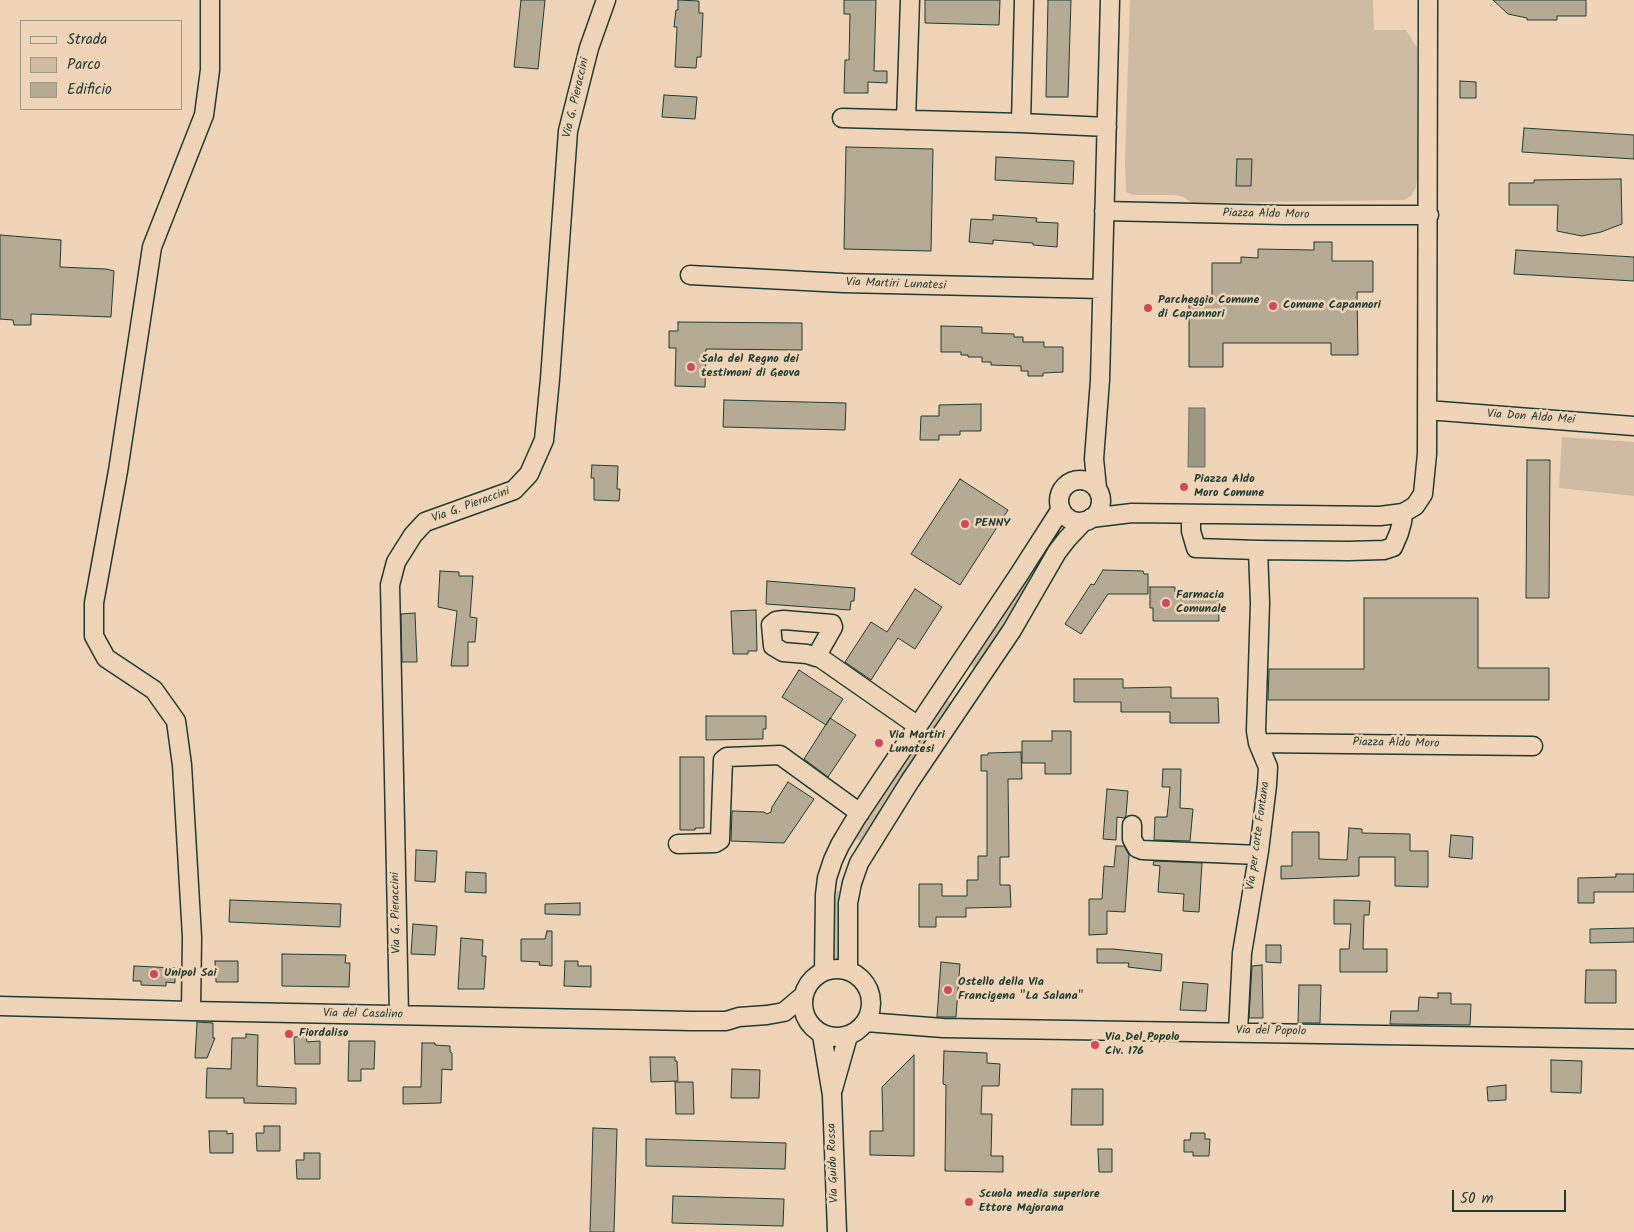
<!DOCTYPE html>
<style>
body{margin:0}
#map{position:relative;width:1634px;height:1232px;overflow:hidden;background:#f0d4b7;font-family:Kalam,sans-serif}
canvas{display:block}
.legend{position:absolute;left:20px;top:20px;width:162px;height:90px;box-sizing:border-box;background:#f0d4b7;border:1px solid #9c9883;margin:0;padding:6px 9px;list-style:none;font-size:15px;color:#1f3d34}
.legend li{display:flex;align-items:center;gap:10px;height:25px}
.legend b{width:25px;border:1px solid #9c9883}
.scale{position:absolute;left:1452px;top:1190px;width:114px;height:22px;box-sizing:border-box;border:2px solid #1f3d34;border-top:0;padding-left:6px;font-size:15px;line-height:18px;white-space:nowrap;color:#1f3d34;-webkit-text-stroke:4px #f0d4b7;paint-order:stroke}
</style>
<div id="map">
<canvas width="1634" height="1232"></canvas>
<ul class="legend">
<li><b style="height:6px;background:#f0d4b7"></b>Strada</li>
<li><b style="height:14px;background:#cebba2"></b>Parco</li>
<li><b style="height:14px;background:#b5aa93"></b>Edificio</li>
</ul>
<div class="scale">50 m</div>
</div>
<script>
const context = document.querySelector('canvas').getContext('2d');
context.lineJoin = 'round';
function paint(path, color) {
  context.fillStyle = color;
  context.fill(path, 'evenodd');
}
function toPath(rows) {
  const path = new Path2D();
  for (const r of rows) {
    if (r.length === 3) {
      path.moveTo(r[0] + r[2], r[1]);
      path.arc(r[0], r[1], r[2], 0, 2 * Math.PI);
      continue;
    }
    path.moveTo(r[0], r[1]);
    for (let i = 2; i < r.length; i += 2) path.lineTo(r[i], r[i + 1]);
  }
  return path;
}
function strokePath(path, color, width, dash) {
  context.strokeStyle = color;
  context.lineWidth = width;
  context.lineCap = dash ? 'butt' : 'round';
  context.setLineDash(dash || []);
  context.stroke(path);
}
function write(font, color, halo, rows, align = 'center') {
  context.font = font + ' Kalam,sans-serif';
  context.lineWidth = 5;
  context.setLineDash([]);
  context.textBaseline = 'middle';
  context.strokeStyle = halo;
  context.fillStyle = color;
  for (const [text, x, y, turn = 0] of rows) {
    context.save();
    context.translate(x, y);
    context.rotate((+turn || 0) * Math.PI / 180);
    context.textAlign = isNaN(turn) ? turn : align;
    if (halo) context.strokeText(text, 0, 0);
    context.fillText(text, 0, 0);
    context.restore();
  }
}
paint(toPath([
 [1130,0,1373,0,1374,30,1406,30,1417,48,1417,178,1416,187,1411,196,1404,200,1192,203,1184,197,1175,195,1134,195,1126,192,1125,162],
 [1562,437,1634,442,1634,496,1559,488],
 [1058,530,1063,534,975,668,970,665],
 [947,700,952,703,860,841,855,838],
 [834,891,839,891,838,964,833,964]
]), '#cebba2');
const water = toPath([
 [1189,408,1205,408,1205,467,1188,467,1189,408]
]);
paint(water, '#9d9983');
strokePath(water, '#6b7463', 1);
const building = toPath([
 [521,0,545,0,538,69,514,67,521,0],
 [678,0,699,1,699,13,703,13,701,57,697,57,696,68,675,67,677,27,674,27,676,10,678,10,678,0],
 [844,0,876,0,874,71,887,71,887,83,868,82,868,93,844,93,845,60,849,60,850,14,844,14,844,0],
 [925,0,1000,0,999,25,925,23,925,0],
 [1048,0,1071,0,1068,97,1046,97,1048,0],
 [1493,0,1586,0,1586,16,1557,16,1557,20,1527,20,1527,18,1508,14,1493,0],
 [1460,81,1476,82,1476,98,1460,98,1460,81],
 [664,95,697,97,695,119,662,117,664,95],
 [1524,128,1634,135,1634,159,1522,152,1524,128],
 [846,147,933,149,931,251,844,249,846,147],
 [996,157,1074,161,1073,184,995,180,996,157],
 [1237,159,1252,159,1251,186,1236,186,1237,159],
 [1621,179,1622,224,1601,232,1582,236,1557,231,1558,205,1509,205,1509,183,1534,183,1534,180,1621,179],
 [993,215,1037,218,1036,222,1058,223,1057,247,1033,245,1033,243,993,240,993,244,969,242,971,219,993,220,993,215],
 [0,235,61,240,60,267,106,269,114,271,111,317,31,314,31,325,14,325,13,320,0,319,0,235],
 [1314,242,1332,242,1332,261,1373,261,1373,292,1357,292,1358,355,1331,355,1331,343,1223,343,1223,367,1189,367,1189,299,1212,298,1212,263,1241,263,1241,257,1258,258,1258,249,1314,250,1314,242],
 [1516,250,1634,257,1634,281,1514,274,1516,250],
 [678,322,802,323,802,350,706,349,705,387,675,386,676,348,669,348,669,331,678,331,678,322],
 [941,326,982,327,982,333,1014,334,1014,337,1023,337,1023,342,1044,342,1044,347,1063,347,1063,372,1043,373,1043,376,1028,376,1028,371,1021,371,1021,366,991,365,991,362,982,362,982,357,968,357,968,355,961,355,961,352,941,352,941,326],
 [724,400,846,403,845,430,723,427,724,400],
 [981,404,981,431,960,431,960,435,939,435,939,440,920,440,921,416,939,416,939,405,981,404],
 [1527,460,1550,460,1549,598,1526,598,1527,460],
 [592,465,618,466,617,489,620,489,619,501,594,500,594,478,591,478,592,465],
 [960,479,1008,510,960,585,911,554,960,479],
 [1103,570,1143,571,1144,574,1148,574,1148,594,1108,594,1081,634,1065,624,1091,584,1094,585,1103,570],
 [440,571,459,572,459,576,473,576,470,617,477,618,475,642,468,642,468,666,451,666,457,611,438,607,440,571],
 [767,581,855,588,854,601,851,601,850,610,766,604,767,581],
 [1150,587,1175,587,1175,592,1218,591,1219,621,1153,621,1153,608,1150,608,1150,587],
 [915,589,942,607,915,649,898,638,871,680,845,662,871,622,887,632,915,589],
 [1364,598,1478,598,1478,668,1549,668,1549,700,1268,700,1269,669,1364,669,1364,598],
 [756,610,757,651,748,651,748,654,733,654,731,611,756,610],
 [415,613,417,662,402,662,401,614,415,613],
 [799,670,843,699,826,725,782,697,799,670],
 [1074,679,1123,679,1123,688,1171,687,1171,698,1218,698,1219,723,1170,723,1170,712,1121,712,1121,702,1074,702,1074,679],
 [706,716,766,716,766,729,763,729,763,739,706,740,706,716],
 [830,718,856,735,828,777,804,759,830,718],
 [1052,731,1071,731,1071,774,1045,774,1045,763,1022,763,1022,741,1052,741,1052,731],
 [1021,752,1022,779,1008,779,1009,857,1000,857,1000,885,1010,885,1011,907,966,908,966,917,936,917,936,927,919,927,919,884,942,884,942,896,967,896,967,880,978,880,978,856,987,856,987,771,981,771,981,755,988,755,988,753,1021,752],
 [680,757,704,757,704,828,695,828,695,830,680,830,680,757],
 [1163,769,1181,769,1180,808,1193,809,1190,841,1154,840,1155,817,1167,817,1170,787,1162,787,1163,769],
 [788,782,814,799,784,843,731,841,732,811,764,812,767,814,771,812,772,807,788,782],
 [1107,789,1128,791,1126,816,1124,818,1117,817,1116,840,1103,839,1107,789],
 [1349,828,1362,829,1362,833,1410,834,1410,851,1428,851,1428,887,1395,886,1395,857,1359,857,1359,876,1281,879,1281,866,1292,866,1292,832,1319,832,1319,859,1347,860,1349,828],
 [1451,835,1473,837,1472,859,1449,857,1451,835],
 [1116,846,1124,846,1129,855,1125,912,1107,911,1107,934,1089,935,1089,899,1102,899,1104,866,1114,867,1116,846],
 [416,850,437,851,435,882,415,881,416,850],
 [1154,861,1202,863,1199,912,1183,911,1184,894,1158,892,1160,866,1153,865,1154,861],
 [466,872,486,873,486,893,465,892,466,872],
 [1616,874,1634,874,1634,892,1594,892,1594,903,1578,903,1578,878,1616,877,1616,874],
 [230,900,341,904,340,927,229,922,230,900],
 [1334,900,1370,901,1369,915,1364,915,1363,949,1387,949,1387,972,1340,972,1340,949,1349,949,1351,924,1334,924,1334,900],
 [580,903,580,915,545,914,545,904,580,903],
 [413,924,437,926,435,955,411,954,413,924],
 [1634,928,1634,942,1590,943,1590,929,1634,928],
 [547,931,552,931,552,966,539,965,540,962,521,961,521,939,545,939,547,931],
 [461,938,483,940,482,956,486,956,484,989,458,989,461,938],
 [1266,945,1281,945,1281,963,1266,962,1266,945],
 [1097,949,1113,949,1162,954,1161,971,1128,967,1129,963,1097,963,1097,949],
 [282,954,346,955,345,963,350,963,349,987,282,986,282,954],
 [215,961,238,961,238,982,216,982,215,961],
 [565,961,578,961,578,966,591,966,591,987,564,986,565,961],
 [941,962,960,964,956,1017,937,1017,941,962],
 [1262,965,1263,1018,1249,1018,1252,966,1262,965],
 [134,966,175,968,175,983,166,982,166,986,141,985,141,981,133,981,134,966],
 [1586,970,1616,970,1616,1003,1585,1003,1586,970],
 [1183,982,1208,984,1206,1011,1180,1010,1183,982],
 [1299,985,1321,985,1320,1023,1298,1023,1299,985],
 [1438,993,1451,993,1451,1004,1471,1004,1470,1025,1390,1024,1391,1011,1418,1011,1419,997,1438,998,1438,993],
 [197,1022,213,1023,213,1038,215,1038,207,1058,195,1058,197,1022],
 [246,1034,258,1035,257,1086,296,1088,296,1104,244,1103,244,1098,206,1098,207,1068,231,1069,232,1038,246,1038,246,1034],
 [306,1036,307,1042,320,1041,320,1064,295,1064,294,1037,306,1036],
 [349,1041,375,1041,374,1069,361,1069,361,1081,348,1081,349,1041],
 [422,1043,435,1043,435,1045,450,1046,450,1052,452,1053,452,1070,442,1069,441,1103,403,1104,403,1087,421,1087,422,1043],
 [944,1051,987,1053,987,1063,1000,1064,999,1086,982,1086,981,1114,992,1114,991,1156,1003,1156,1003,1172,945,1171,946,1085,943,1084,944,1051],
 [914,1055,914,1156,870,1155,870,1131,883,1131,882,1087,914,1055],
 [650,1057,675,1057,675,1061,677,1061,678,1081,651,1082,650,1057],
 [1551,1060,1582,1061,1581,1093,1551,1092,1551,1060],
 [732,1069,760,1070,759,1098,731,1098,732,1069],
 [675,1082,693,1082,694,1114,676,1114,675,1082],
 [1506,1085,1506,1100,1488,1101,1487,1087,1506,1085],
 [1072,1089,1103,1089,1103,1125,1071,1125,1072,1089],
 [264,1126,280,1126,280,1151,257,1151,256,1133,264,1133,264,1126],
 [593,1128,617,1129,614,1232,590,1232,593,1128],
 [209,1131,227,1131,227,1134,233,1133,233,1153,210,1153,209,1131],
 [1191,1133,1205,1133,1205,1139,1210,1139,1209,1156,1193,1156,1193,1152,1184,1152,1184,1140,1190,1140,1191,1133],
 [646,1139,786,1143,785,1169,646,1166,646,1139],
 [1098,1149,1112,1149,1112,1172,1099,1172,1098,1149],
 [304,1153,320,1153,320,1179,297,1179,296,1160,304,1160,304,1153],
 [673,1196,784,1199,783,1226,672,1223,673,1196]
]);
paint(building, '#b5aa93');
strokePath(building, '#1f3d34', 1);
const street = toPath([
 [842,118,1021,123,1107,127],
 [906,120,910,0],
 [1021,123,1024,0],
 [1104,211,1284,215,1429,215],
 [690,275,843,283,1102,289],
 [1427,410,1634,426],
 [1080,501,21],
 [1097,488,1094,459,1100,380,1110,0],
 [1191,514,1191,531,1196,548,1258,550,1348,551,1384,550,1393,547,1399,533,1402,522,1403,513],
 [1091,518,1132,513,1380,516,1403,513,1415,506,1423,494,1427,454,1428,0],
 [816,657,833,627,832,624,784,620,776,621,771,625,773,646,783,652,807,654,816,657,819,657,918,726],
 [1258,743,1533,746],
 [1132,825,1132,839,1137,848,1142,850,1258,855],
 [678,844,715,843,720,840,723,760,727,757,780,755,860,813],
 [837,1003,34],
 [824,971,825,895,827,878,833,860,840,845,855,820,1018,576,1061,509],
 [848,971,848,903,852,883,859,863,910,781,1012,630,1057,552,1067,539,1084,521],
 [0,1006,191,1011,691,1021,726,1021,739,1017,767,1015,784,1012,803,996],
 [191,1011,192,937,182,765,176,721,154,690,106,658,94,636,94,603,118,471,152,247,204,115,210,70,210,0],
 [399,1015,390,585,396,562,413,535,425,522,514,490,529,474,544,440,550,379,568,131,589,48,606,0],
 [866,1022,943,1028,1634,1039],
 [1238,1032,1242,953,1259,851,1267,785,1268,767,1258,743,1256,731,1260,603,1258,550],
 [822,1035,832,1095,837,1232],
 [833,1089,848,1036]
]);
strokePath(street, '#1f3d34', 21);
strokePath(street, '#f0d4b7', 18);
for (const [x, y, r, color] of [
 [1273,306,5,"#d1495b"],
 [1148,308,5,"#d1495b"],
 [691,367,5,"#d1495b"],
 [1184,487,5,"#d1495b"],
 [965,524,5,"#d1495b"],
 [1166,603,5,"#d1495b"],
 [879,743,5,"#d1495b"],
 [154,974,5,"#d1495b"],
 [948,990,5,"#d1495b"],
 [289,1034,5,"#d1495b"],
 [1095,1045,5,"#d1495b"],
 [969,1202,5,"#d1495b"]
]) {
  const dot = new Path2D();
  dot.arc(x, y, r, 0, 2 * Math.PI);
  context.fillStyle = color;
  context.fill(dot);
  strokePath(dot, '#f0d4b7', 2);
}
write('12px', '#1f3d34', '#f0d4b7', [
 ["Via G. Pieraccini",577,98,-77],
 ["Piazza Aldo Moro",1266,215,1],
 ["Via Martiri Lunatesi",896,285,2],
 ["Via Don Aldo Mei",1531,418,4],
 ["Via G. Pieraccini",471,506,-20],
 ["Piazza Aldo Moro",1396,744,1],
 ["Via per corte Fontana",1259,836,-82],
 ["Via G. Pieraccini",397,913,-91],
 ["Via del Casalino",363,1015,1],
 ["Via del Popolo",1271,1032,1],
 ["Via Guido Rossa",834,1163,-92]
]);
write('bold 12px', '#1f3d34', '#f0d4b7', [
 ["Parcheggio Comune",1158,301],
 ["di Capannori",1158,315],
 ["Comune Capannori",1283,306],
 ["Sala del Regno dei",701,360],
 ["testimoni di Geova",701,374],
 ["Piazza Aldo",1194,480],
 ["Moro Comune",1194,494],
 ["PENNY",975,524],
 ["Farmacia",1176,596],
 ["Comunale",1176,610],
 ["Via Martiri",889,736],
 ["Lunatesi",889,750],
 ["Unipol Sai",164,974],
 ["Ostello della Via",958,983],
 ["Francigena \"La Salana\"",958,997],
 ["Fiordaliso",299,1034],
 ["Via Del Popolo",1105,1038],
 ["Civ. 176",1105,1052],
 ["Scuola media superiore",979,1195],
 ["Ettore Majorana",979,1209]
], 'left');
</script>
